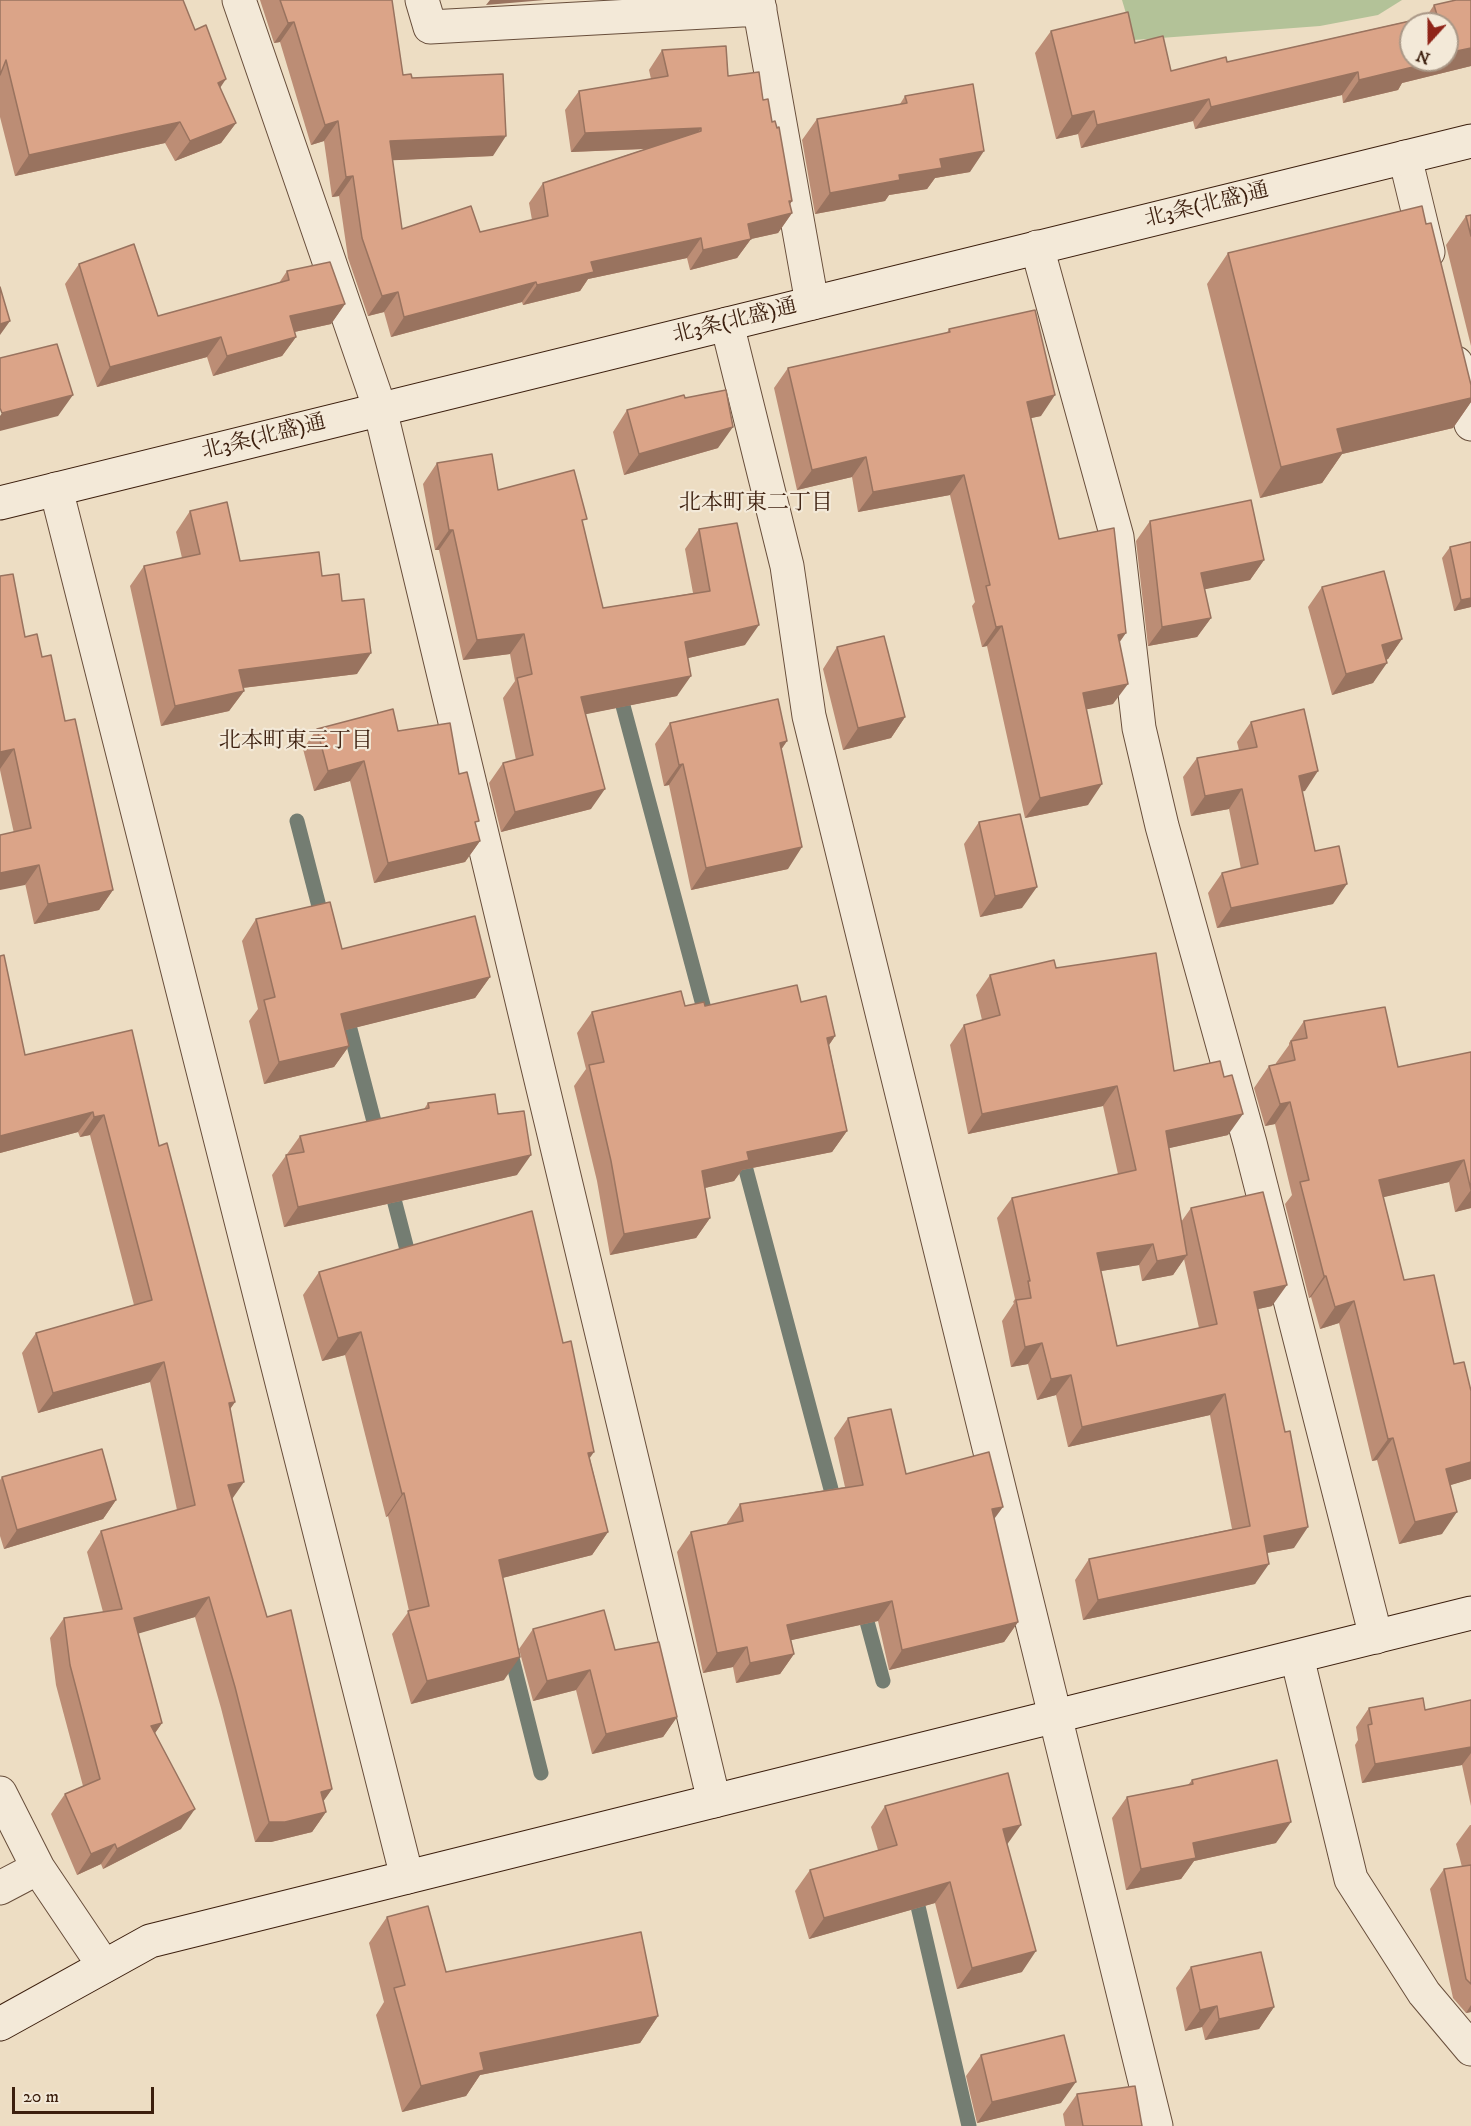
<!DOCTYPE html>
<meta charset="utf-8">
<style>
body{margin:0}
#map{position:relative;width:1471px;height:2126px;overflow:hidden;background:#edddc3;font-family:"IM FELL DW Pica",serif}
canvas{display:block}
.north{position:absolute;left:1399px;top:12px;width:60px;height:60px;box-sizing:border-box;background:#f3e9d8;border:2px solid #aa9887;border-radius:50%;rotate:201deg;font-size:16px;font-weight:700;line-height:24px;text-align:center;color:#3c1f0e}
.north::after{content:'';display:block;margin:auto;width:21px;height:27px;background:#8f2418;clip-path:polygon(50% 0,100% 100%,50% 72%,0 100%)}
.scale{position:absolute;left:12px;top:2087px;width:142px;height:27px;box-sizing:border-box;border:3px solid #3c1f0e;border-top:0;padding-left:8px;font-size:18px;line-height:21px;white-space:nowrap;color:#3c1f0e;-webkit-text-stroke:4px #f3e9d8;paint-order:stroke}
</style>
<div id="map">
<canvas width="1471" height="2126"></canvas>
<div class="north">N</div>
<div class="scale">20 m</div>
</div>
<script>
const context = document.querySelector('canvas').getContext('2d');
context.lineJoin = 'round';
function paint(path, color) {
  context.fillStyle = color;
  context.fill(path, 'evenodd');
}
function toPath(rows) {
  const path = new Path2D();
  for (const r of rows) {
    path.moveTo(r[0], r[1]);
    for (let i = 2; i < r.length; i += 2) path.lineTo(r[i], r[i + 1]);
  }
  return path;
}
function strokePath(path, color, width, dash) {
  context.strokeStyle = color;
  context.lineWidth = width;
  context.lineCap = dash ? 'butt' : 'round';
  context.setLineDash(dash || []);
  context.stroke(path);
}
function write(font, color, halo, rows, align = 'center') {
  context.font = font + ' "IM FELL DW Pica","Noto Serif JP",serif';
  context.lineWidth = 4.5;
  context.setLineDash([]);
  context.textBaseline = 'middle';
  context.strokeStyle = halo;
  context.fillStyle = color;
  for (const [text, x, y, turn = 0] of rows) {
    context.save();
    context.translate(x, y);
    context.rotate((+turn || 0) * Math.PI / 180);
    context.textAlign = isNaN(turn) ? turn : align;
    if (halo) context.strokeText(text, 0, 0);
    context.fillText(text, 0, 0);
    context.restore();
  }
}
paint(toPath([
 [1122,0,1402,0,1378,15,1320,26,1134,40]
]), '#b3c298');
strokePath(toPath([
 [618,687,707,1020],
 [297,821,323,922],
 [345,1010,378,1137],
 [741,1151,836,1508],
 [390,1184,411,1265],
 [862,1603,883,1681],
 [509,1646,541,1773],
 [914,1889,969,2126]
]), '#747d72', 15);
const street = toPath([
 [239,0,380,409,714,1801],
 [422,0,430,27,760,9],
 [758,0,812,303],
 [1405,157,1428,252],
 [1037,247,1117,537,1139,728,1162,826,1250,1143,1376,1637],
 [727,324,787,566,809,716,1156,2126],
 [1456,363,1471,424],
 [56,489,407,1877],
 [1297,1657,1351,1879,1424,1993,1471,2049],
 [0,1793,38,1868,104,1966],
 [0,1888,38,1868]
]);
const secondary = toPath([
 [0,503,1471,141],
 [0,2024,150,1941,1471,1613]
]);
strokePath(street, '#684e3b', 35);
strokePath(secondary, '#3c1f0e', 35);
strokePath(street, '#f3e9d8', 33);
strokePath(secondary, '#f3e9d8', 33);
paint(toPath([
 [0,0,220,88,236,123,221,143,175,161,165,143,15,176,0,117],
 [260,0,392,0,403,75,412,78,493,156,392,160,402,229,480,232,532,220,529,203,543,183,645,149,571,152,565,110,579,91,651,79,649,70,662,50,728,76,763,100,772,122,792,201,790,204,792,213,778,233,751,239,737,258,690,270,687,258,588,279,580,291,523,305,522,302,391,337,384,312,368,316,348,258,339,196,332,197,324,141,311,145,280,42,274,43],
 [1471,0,1471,66,1402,83,1398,90,1343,103,1342,95,1195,129,1193,121,1081,148,1078,134,1056,139,1035,53,1051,31,1135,43,1171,71,1227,62,1426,17,1434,5],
 [905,96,970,172,935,178,927,189,889,195,885,201,815,214,802,140,817,119,900,104],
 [1471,215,1471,346,1446,245,1466,216],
 [1426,224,1471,385,1471,402,1453,428,1342,454,1322,483,1260,498,1207,284,1228,253],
 [79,264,158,316,279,283,287,271,345,304,331,324,294,332,296,337,282,356,213,376,207,357,97,387,65,284],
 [949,329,1041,416,1031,418,1059,539,1119,642,1113,704,1087,709,1088,805,1025,818,987,646,982,647,972,606,975,602,950,495,858,512,852,477,797,490,774,388,788,368,947,333],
 [685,398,718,448,624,475,613,432,627,410],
 [437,463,498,490,583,524,603,608,693,593,685,549,699,529,745,645,688,658,677,696,585,714,591,809,501,832,489,783,503,763,516,760,503,698,515,681,510,654,463,660,439,550,435,550,423,484],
 [190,511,240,561,322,576,342,601,357,674,243,688,244,691,229,711,161,726,130,586,144,566,182,558,176,532],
 [1150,521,1264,560,1250,580,1204,589,1211,618,1197,637,1148,646,1136,541],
 [1471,542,1471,607,1454,611,1442,558,1450,547],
 [0,576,25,637,42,657,65,721,113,890,99,910,34,924,0,770],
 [1322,587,1402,639,1388,659,1386,660,1373,683,1332,695,1308,607],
 [837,647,905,717,891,738,843,750,823,669],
 [1251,722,1305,791,1302,791,1315,851,1333,904,1217,928,1208,893,1222,873,1241,869,1229,809,1191,816,1183,777,1197,758,1239,750,1237,742],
 [670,723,787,741,781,750,788,869,691,890,669,785,664,786,655,744],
 [317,729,398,731,459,774,476,825,480,841,465,862,374,883,350,781,314,791,303,749],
 [979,822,1022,908,980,917,964,844],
 [256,919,342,949,490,977,475,998,345,1030,349,1046,334,1067,264,1084,249,1021,258,1009,242,941],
 [0,956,25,1055,159,1146,235,1402,230,1409,232,1499,267,1617,332,1789,323,1801,326,1812,312,1832,271,1842,255,1842,221,1708,195,1617,138,1633,162,1723,155,1733,181,1829,103,1869,101,1864,77,1875,51,1814,65,1794,83,1786,56,1685,50,1638,64,1618,103,1612,87,1552,101,1531,177,1510,150,1382,38,1413,22,1353,36,1333,134,1305,90,1135,80,1137,78,1132,0,1153],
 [1056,968,1174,1071,1228,1135,1169,1148,1181,1222,1191,1208,1272,1306,1258,1309,1294,1548,1267,1553,1255,1584,1083,1620,1075,1580,1089,1559,1232,1529,1210,1415,1068,1447,1056,1395,1037,1400,1028,1364,1011,1367,1002,1321,1014,1303,1013,1302,1015,1299,997,1218,1012,1198,1118,1174,1103,1106,968,1134,950,1045,964,1025,982,1020,976,995,990,975],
 [1184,1259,1199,1328,1117,1346,1101,1271,1139,1265,1142,1281,1173,1275],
 [801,1002,835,1036,829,1045,847,1131,832,1152,742,1170,734,1181,705,1188,710,1218,696,1238,610,1255,597,1181,574,1086,586,1069,577,1033,592,1012,685,1006],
 [1304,1021,1398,1067,1471,1052,1471,1208,1455,1212,1449,1182,1383,1197,1404,1280,1471,1479,1450,1485,1442,1534,1399,1544,1377,1460,1372,1461,1339,1323,1320,1329,1311,1297,1309,1298,1285,1204,1292,1195,1275,1124,1265,1126,1254,1088,1269,1066,1276,1065,1276,1063,1289,1045,1289,1043],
 [428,1103,498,1114,517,1175,284,1227,272,1175,300,1136,424,1109],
 [319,1272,590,1459,608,1532,592,1555,502,1578,504,1680,411,1704,392,1634,409,1611,388,1516,386,1517,345,1355,322,1361,303,1295],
 [848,1418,906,1474,994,1519,1018,1622,1004,1642,889,1670,878,1621,791,1640,794,1654,780,1674,736,1683,733,1667,703,1673,677,1552,691,1532,727,1525,727,1523,740,1504,845,1487,834,1438],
 [2,1477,116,1500,103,1519,4,1549,0,1536,0,1480],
 [533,1629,615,1650,677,1717,663,1737,592,1754,576,1690,533,1701,519,1649],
 [1471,1700,1471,1806,1462,1765,1362,1783,1355,1745,1358,1740,1356,1727,1369,1708,1425,1710],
 [1192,1780,1276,1843,1194,1861,1181,1879,1126,1890,1112,1818,1127,1797,1188,1785],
 [885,1806,1007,1844,1022,1972,957,1989,935,1903,809,1939,795,1891,810,1870,878,1850,871,1827],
 [1470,1825,1471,1825,1471,2012,1466,2013,1453,1998,1430,1889,1444,1869,1462,1867,1456,1844],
 [387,1917,446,1972,658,2016,640,2043,480,2075,466,2096,402,2112,376,2015,384,2002,369,1943],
 [1191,1967,1274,2007,1259,2029,1205,2040,1202,2027,1185,2031,1176,1988],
 [981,2055,1061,2103,977,2123,966,2076],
 [1077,2094,1142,2126,1065,2126,1063,2114]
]), '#bc8d75');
paint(toPath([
 [490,0,545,0,486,5],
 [294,22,280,42,274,43,288,23],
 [1471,48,1471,66,1402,83,1398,90,1343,103,1359,80,1420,60,1447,60,1447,53],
 [1358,72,1342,95,1195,129,1211,107],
 [226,79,212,100,218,83],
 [1209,99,1193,121,1081,148,1097,125],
 [1094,111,1078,134,1056,139,1072,116],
 [338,121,324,141,311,145,325,125],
 [180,122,165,143,15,176,29,155],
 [236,123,221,143,175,161,190,141],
 [701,128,687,147,571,152,585,133],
 [506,136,493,156,376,161,390,141],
 [984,151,970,172,935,178,927,189,889,195,885,201,815,214,830,193,899,175,940,159],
 [353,176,339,196,332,197,346,177],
 [789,201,792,201,782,215,792,213,778,233,751,239,737,258,690,270,703,250,748,224],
 [701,238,687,258,588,279,580,291,523,305,537,285,591,262],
 [536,282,522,302,391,337,404,317],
 [398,292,384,312,368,316,382,296],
 [345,304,331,324,276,336,290,316],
 [10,321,0,335,0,324],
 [221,337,207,357,97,387,110,367],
 [296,337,282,356,213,376,227,356],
 [73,395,58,416,0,431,0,416,2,413],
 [1055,395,1041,416,1013,422,1027,402],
 [1471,398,1471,402,1453,428,1342,454,1322,483,1260,498,1281,467,1337,429],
 [733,427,718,448,624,475,639,454],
 [866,457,852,477,797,490,812,470],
 [964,475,950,495,858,512,873,492],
 [449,530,453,530,439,550,435,550],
 [1264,560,1250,580,1187,593,1201,573],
 [1471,598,1471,607,1454,611,1461,600],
 [1211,618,1197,637,1148,646,1162,627],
 [759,625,745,645,671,662,685,642],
 [1002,626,987,646,982,647,996,627],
 [1126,633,1112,653,1118,635],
 [524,634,510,654,463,660,477,640],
 [1402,639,1388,659,1368,665,1382,645],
 [371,653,357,674,225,690,239,670],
 [1387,663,1373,683,1332,695,1346,674],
 [691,676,677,696,567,718,581,697],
 [1128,684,1113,704,1069,713,1083,693],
 [244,691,229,711,161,726,175,706],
 [905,717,891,738,843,750,858,728],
 [787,741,772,762,780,743],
 [14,749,0,769,0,752],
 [364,761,350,781,314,791,328,771],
 [683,764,669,785,664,786,679,765],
 [1318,771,1305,791,1285,795,1299,776],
 [1102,784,1088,805,1025,818,1040,798],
 [605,789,591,809,501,832,515,812],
 [1242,789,1229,809,1191,816,1205,796],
 [480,841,465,862,374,883,388,863],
 [802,847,788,869,691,890,706,868],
 [39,865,25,885,0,890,0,873],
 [1347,884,1333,904,1217,928,1231,908],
 [1037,887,1022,908,980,917,995,896],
 [113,890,99,910,34,924,48,904],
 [490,977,475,998,326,1035,341,1014],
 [835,1036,821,1057,827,1038],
 [349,1046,334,1067,264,1084,279,1062],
 [1117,1086,1103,1106,968,1134,982,1114],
 [1290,1102,1275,1124,1265,1126,1280,1104],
 [93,1112,78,1132,0,1153,0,1136],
 [1243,1114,1228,1135,1152,1152,1166,1131],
 [104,1115,90,1135,80,1137,94,1117],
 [847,1131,832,1152,742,1170,734,1181,688,1192,702,1171,747,1152],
 [531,1155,517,1175,284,1227,298,1207],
 [1464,1160,1449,1182,1363,1202,1379,1180],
 [1471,1190,1471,1208,1455,1212],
 [710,1218,696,1238,610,1255,624,1234],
 [1153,1244,1139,1265,1083,1274,1097,1253],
 [1187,1255,1173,1275,1142,1281,1157,1261],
 [1324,1276,1326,1276,1311,1297,1309,1298],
 [1287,1285,1272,1306,1240,1313,1254,1292],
 [1354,1301,1339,1323,1320,1329,1335,1307],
 [361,1332,345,1355,322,1361,338,1338],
 [1042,1343,1028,1364,1011,1367,1025,1347],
 [164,1362,150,1382,38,1413,53,1393],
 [1071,1375,1056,1395,1037,1400,1051,1379],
 [1225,1394,1210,1415,1068,1447,1082,1427],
 [235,1402,221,1422,229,1403],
 [1393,1438,1377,1460,1372,1461,1388,1439],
 [594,1452,578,1475,588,1453],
 [1471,1462,1471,1479,1431,1491,1446,1469],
 [244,1482,230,1502,228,1485],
 [404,1493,388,1516,386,1517,402,1494],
 [116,1500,103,1519,4,1549,17,1530],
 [1003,1507,989,1526,992,1509],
 [1457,1512,1442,1534,1399,1544,1415,1522],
 [1308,1527,1294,1548,1250,1556,1264,1536],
 [608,1532,592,1555,483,1583,499,1560],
 [1269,1564,1255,1584,1083,1620,1098,1600],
 [209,1597,195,1617,120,1639,134,1618],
 [892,1601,878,1621,774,1644,787,1625],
 [1018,1622,1004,1642,889,1670,902,1650],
 [747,1647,733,1667,703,1673,717,1653],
 [794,1654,780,1674,736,1683,750,1663],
 [520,1657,504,1680,411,1704,427,1681],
 [590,1670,576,1690,533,1701,547,1681],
 [677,1717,663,1737,592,1754,606,1734],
 [162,1723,148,1743,151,1726],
 [1471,1747,1471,1753,1462,1765,1362,1783,1375,1764],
 [332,1789,318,1809,321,1792],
 [195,1809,181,1829,103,1869,117,1849],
 [326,1812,312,1832,271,1842,255,1842,269,1822],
 [1291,1822,1276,1843,1194,1861,1181,1879,1126,1890,1141,1869,1193,1843],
 [1021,1825,1006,1846,1003,1829],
 [115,1844,101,1864,77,1875,91,1854],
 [950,1882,935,1903,809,1939,824,1918],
 [1036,1951,1022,1972,957,1989,972,1968],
 [1471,2005,1471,2012,1466,2013],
 [1217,2006,1202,2027,1185,2031,1200,2010],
 [1274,2007,1259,2029,1205,2040,1219,2019],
 [658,2016,640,2043,480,2075,466,2096,402,2112,421,2086,480,2053],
 [1076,2082,1061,2103,977,2123,992,2102]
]), '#99735f');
const building = toPath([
 [0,0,183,0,195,30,206,25,226,79,218,83,236,123,190,141,180,122,29,155,6,60,0,75,0,0],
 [280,0,392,0,403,75,411,74,412,78,503,74,506,136,390,141,402,229,471,206,480,232,548,216,543,183,701,131,701,128,585,133,579,91,668,76,662,50,726,46,728,76,759,72,763,100,768,99,772,122,775,121,777,128,779,127,792,201,789,201,792,213,748,224,751,239,703,250,701,238,591,262,594,272,537,285,536,282,404,317,398,292,382,296,362,238,353,176,346,177,338,121,325,125,294,22,288,23,280,0],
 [1456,0,1471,0,1471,48,1447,53,1447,24,1411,24,1411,60,1420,60,1412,62,1413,67,1359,80,1358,72,1211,107,1209,99,1097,125,1094,111,1072,116,1051,31,1128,12,1135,43,1163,36,1171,71,1226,57,1227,62,1437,15,1434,5,1456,0],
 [973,84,984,151,940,159,942,168,899,175,900,180,830,193,817,119,907,103,905,96,973,84],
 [1422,206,1426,224,1431,223,1471,385,1471,398,1337,429,1343,452,1281,467,1228,253,1422,206],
 [1471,215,1471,236,1466,216,1471,215],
 [134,244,158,316,289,280,287,271,330,262,345,304,290,316,296,337,227,356,221,337,110,367,79,264,134,244],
 [0,287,10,321,0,324,0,287],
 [1035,310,1055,395,1027,402,1059,539,1114,528,1126,633,1118,635,1128,684,1083,693,1102,784,1040,798,1002,626,996,627,986,586,990,585,964,475,873,492,866,457,812,470,788,368,950,332,949,329,1035,310],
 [57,344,73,395,2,413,0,408,0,358,57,344],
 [726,390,733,427,639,454,627,410,684,395,685,398,726,390],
 [492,454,498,490,574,470,587,519,582,520,603,608,710,591,699,529,737,523,759,625,685,642,691,676,581,697,605,789,515,812,503,763,533,755,517,678,532,674,524,634,477,640,453,530,449,530,437,463,492,454],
 [1251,500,1264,560,1201,573,1211,618,1162,627,1150,521,1251,500],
 [227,502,240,561,319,552,322,576,339,574,342,601,364,599,371,653,239,670,244,691,175,706,144,566,200,554,190,511,227,502],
 [1471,542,1471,598,1461,600,1450,547,1471,542],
 [1384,571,1402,639,1382,645,1387,663,1346,674,1322,587,1384,571],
 [13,574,25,637,37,634,42,657,51,655,65,721,75,719,113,890,48,904,39,865,0,873,0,835,31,828,14,749,0,752,0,576,13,574],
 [884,636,905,717,858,728,837,647,884,636],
 [778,699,787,741,780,743,802,847,706,868,683,764,679,765,670,723,778,699],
 [393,709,398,731,450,723,459,774,467,772,479,821,475,822,480,841,388,863,364,761,328,771,317,729,393,709],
 [1304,709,1318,771,1299,776,1315,851,1339,846,1347,884,1231,908,1222,873,1258,864,1242,789,1205,796,1197,758,1257,747,1251,722,1304,709],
 [1020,814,1037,887,995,896,979,822,1020,814],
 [330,902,342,949,475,916,490,977,341,1014,349,1046,279,1062,264,1000,275,997,256,919,330,902],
 [1156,953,1174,1071,1220,1061,1224,1077,1232,1075,1243,1114,1166,1131,1187,1255,1157,1261,1153,1244,1097,1253,1117,1346,1217,1324,1191,1208,1263,1192,1287,1285,1254,1292,1285,1432,1290,1431,1308,1527,1264,1536,1269,1564,1098,1600,1089,1559,1250,1526,1225,1394,1082,1427,1071,1375,1051,1379,1042,1343,1025,1347,1016,1300,1031,1298,1028,1281,1030,1281,1012,1198,1136,1170,1117,1086,982,1114,964,1025,1000,1015,990,975,1054,960,1056,968,1156,953],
 [4,955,25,1055,132,1030,159,1146,167,1143,235,1402,229,1403,244,1482,228,1485,267,1617,291,1610,332,1789,321,1792,326,1812,285,1822,269,1822,235,1687,209,1597,134,1618,162,1723,151,1726,195,1809,117,1849,115,1844,91,1854,65,1794,100,1779,70,1665,64,1618,122,1609,101,1531,195,1505,164,1362,53,1393,36,1333,152,1300,104,1115,94,1117,93,1112,0,1136,0,956,4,955],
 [797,985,801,1002,826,996,835,1036,827,1038,847,1131,747,1152,749,1160,702,1171,710,1218,624,1234,611,1161,589,1065,604,1062,592,1012,681,991,685,1006,704,1002,705,1006,797,985],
 [1385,1007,1398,1067,1471,1052,1471,1190,1464,1160,1379,1180,1404,1280,1434,1275,1454,1364,1464,1362,1471,1391,1471,1462,1446,1469,1457,1512,1415,1522,1393,1438,1388,1439,1354,1301,1335,1307,1326,1276,1324,1276,1300,1182,1309,1180,1290,1102,1280,1104,1269,1066,1295,1060,1291,1041,1307,1038,1304,1021,1385,1007],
 [495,1094,498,1114,524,1111,531,1155,298,1207,286,1155,304,1152,300,1136,429,1108,428,1103,495,1094],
 [532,1211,563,1343,571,1341,594,1452,588,1453,608,1532,499,1560,520,1657,427,1681,408,1611,429,1606,404,1493,402,1494,361,1332,338,1338,319,1272,532,1211],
 [891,1409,906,1474,989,1452,1003,1507,992,1509,1018,1622,902,1650,892,1601,787,1625,794,1654,750,1663,747,1647,717,1653,691,1532,743,1521,740,1504,863,1485,848,1418,891,1409],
 [102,1449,116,1500,17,1530,2,1477,102,1449],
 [604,1610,615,1650,659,1642,677,1717,606,1734,590,1670,547,1681,533,1629,604,1610],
 [1423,1698,1425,1710,1471,1700,1471,1747,1375,1764,1368,1725,1372,1724,1369,1708,1423,1698],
 [1277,1760,1291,1822,1193,1843,1196,1858,1141,1869,1127,1797,1193,1784,1192,1780,1277,1760],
 [1008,1773,1021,1825,1003,1829,1036,1951,972,1968,950,1882,824,1918,810,1870,897,1845,885,1806,1008,1773],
 [1471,1865,1471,1984,1466,1979,1444,1869,1471,1865],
 [428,1906,446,1972,641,1932,658,2016,480,2053,484,2070,421,2086,394,1988,405,1985,387,1917,428,1906],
 [1261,1952,1274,2007,1219,2019,1217,2006,1200,2010,1191,1967,1261,1952],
 [1064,2035,1076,2082,992,2102,981,2055,1064,2035],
 [1135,2086,1142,2126,1083,2126,1077,2094,1135,2086]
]);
paint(building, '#dba488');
strokePath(building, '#99735f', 1.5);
write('21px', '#3c1f0e', '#f3e9d8', [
 ["北3条(北盛)通",1207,206,-14],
 ["北3条(北盛)通",735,322,-14],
 ["北3条(北盛)通",264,438,-14]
]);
write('22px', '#3c1f0e', '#f3e9d8', [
 ["北本町東二丁目",756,504],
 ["北本町東三丁目",296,742]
]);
</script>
